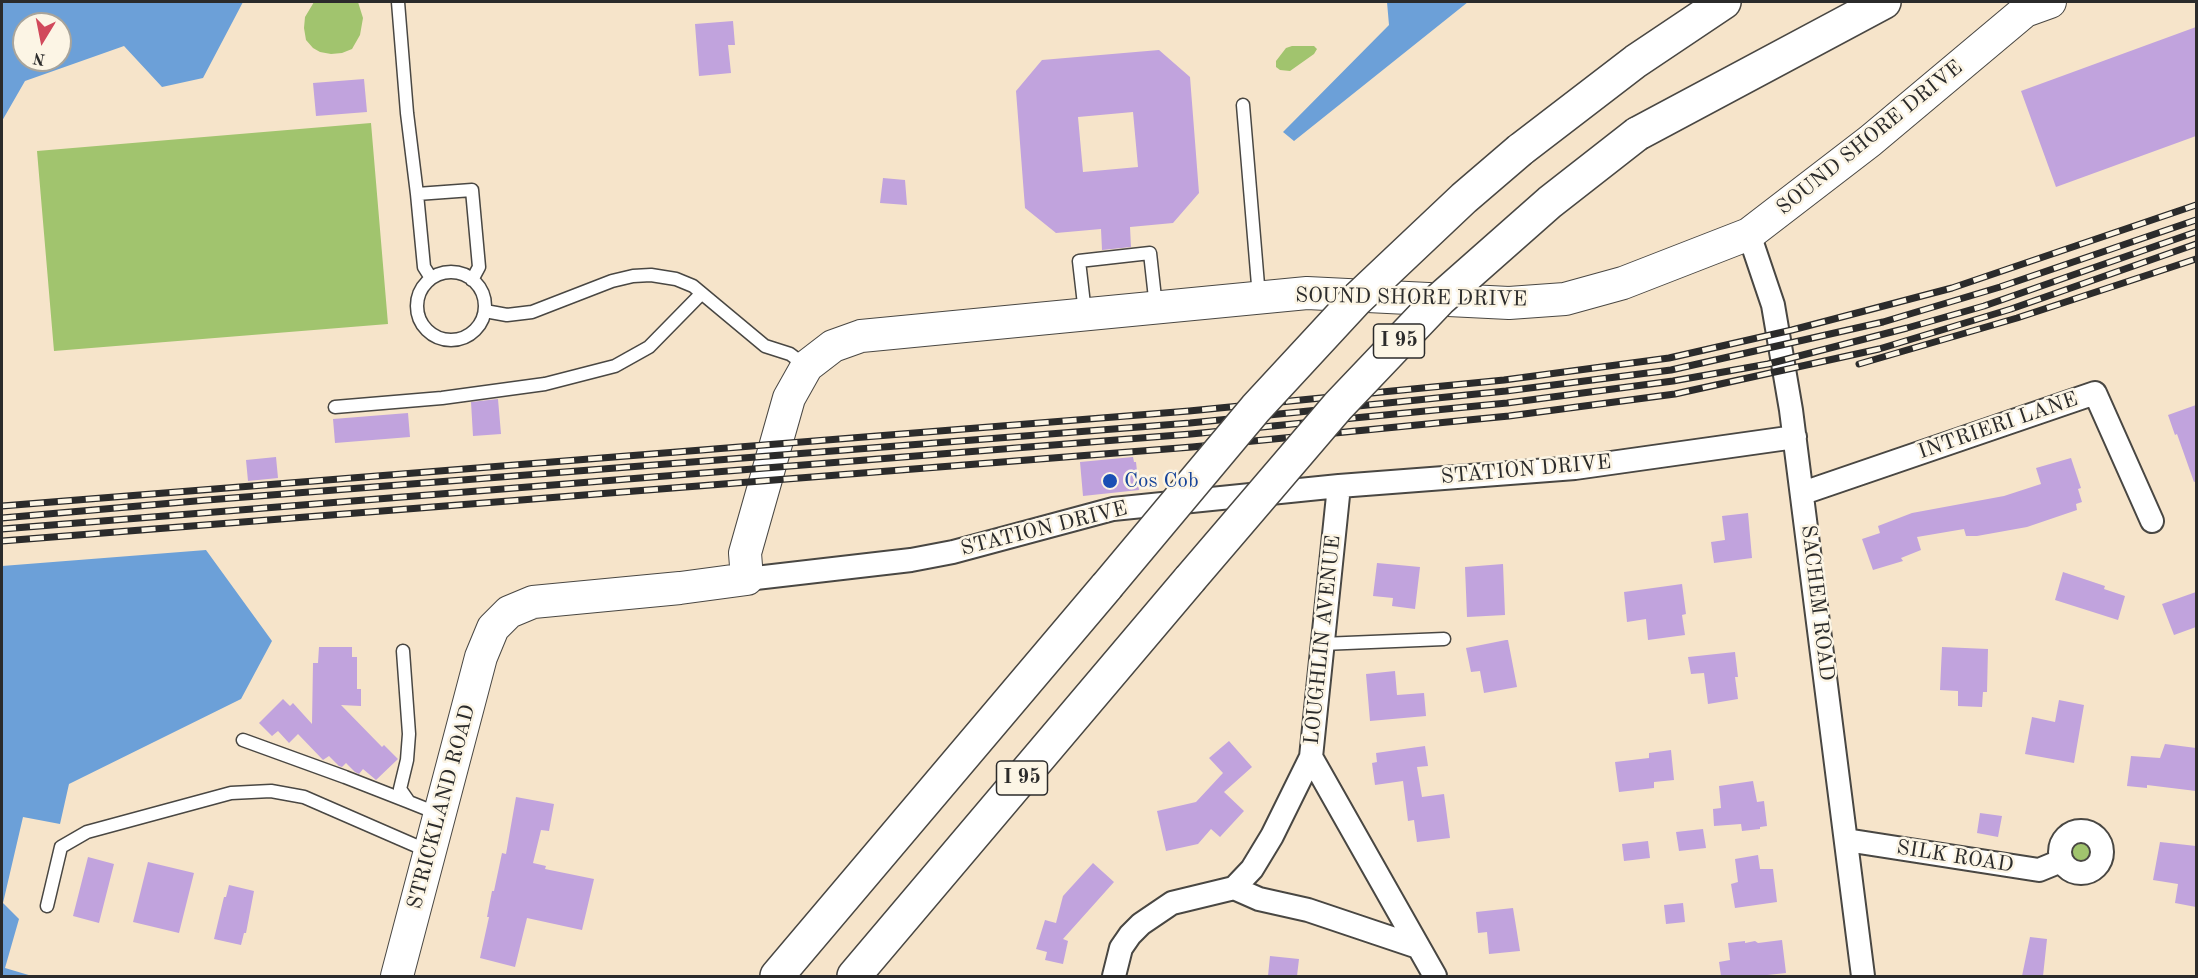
<!DOCTYPE html>
<style>
body{margin:0}
#map{position:relative;width:2198px;height:978px;overflow:hidden;background:#f6e4ca;font-family:"Old Standard TT",serif}
canvas{display:block}
.frame{position:absolute;inset:0;border:3px solid #2b2b2b;pointer-events:none}
.north{position:absolute;left:12px;top:12px;width:60px;height:60px;box-sizing:border-box;background:#fcf5e5;border:2px solid #a8a49b;border-radius:50%;rotate:190deg;font-size:16px;font-weight:700;line-height:24px;text-align:center;color:#2b2b2b}
.north::after{content:'';display:block;margin:auto;width:21px;height:27px;background:#d1495b;clip-path:polygon(50% 0,100% 100%,50% 72%,0 100%)}
</style>
<div id="map">
<canvas width="2198" height="978"></canvas>
<div class="frame"></div>
<div class="north">N</div>
</div>
<script>
const context = document.querySelector('canvas').getContext('2d');
context.lineJoin = 'round';
function paint(path, color) {
  context.fillStyle = color;
  context.fill(path, 'evenodd');
}
function toPath(rows) {
  const path = new Path2D();
  for (const r of rows) {
    if (r.length === 3) {
      path.moveTo(r[0] + r[2], r[1]);
      path.arc(r[0], r[1], r[2], 0, 2 * Math.PI);
      continue;
    }
    path.moveTo(r[0], r[1]);
    for (let i = 2; i < r.length; i += 2) path.lineTo(r[i], r[i + 1]);
  }
  return path;
}
function strokePath(path, color, width, dash) {
  context.strokeStyle = color;
  context.lineWidth = width;
  context.lineCap = dash ? 'butt' : 'round';
  context.setLineDash(dash || []);
  context.stroke(path);
}
function write(font, color, halo, rows, align = 'center') {
  context.font = font + ' "Old Standard TT",serif';
  context.lineWidth = 5;
  context.setLineDash([]);
  context.textBaseline = 'middle';
  context.strokeStyle = halo;
  context.fillStyle = color;
  for (const [text, x, y, turn = 0] of rows) {
    context.save();
    context.translate(x, y);
    context.rotate((+turn || 0) * Math.PI / 180);
    context.textAlign = isNaN(turn) ? turn : align;
    if (halo) context.strokeText(text, 0, 0);
    context.fillText(text, 0, 0);
    context.restore();
  }
}
paint(toPath([
 [314,2,358,2,363,18,360,35,352,49,342,53,331,54,320,52,313,48,306,40,304,28,305,17],
 [1292,46,1314,46,1317,49,1314,54,1290,71,1280,70,1276,67,1276,61,1286,48],
 [371,123,388,324,54,351,37,151],
 [2081,853,13]
]), '#a1c46e');
paint(toPath([
 [2,2,243,2,203,78,162,87,124,46,25,81,2,121],
 [24,24,60,24,60,60,24,60],
 [1387,2,1468,2,1294,141,1283,132,1389,25],
 [206,550,272,641,241,699,69,784,60,824,23,817,3,903,19,919,5,968,32,976,2,976,2,566]
]), '#6ca0d8');
paint(toPath([
 [733,21,735,45,728,45,731,73,699,76,695,24],
 [2196,27,2196,136,2056,187,2021,91],
 [1159,50,1190,77,1199,193,1173,223,1130,227,1131,247,1102,250,1101,229,1056,233,1025,208,1016,91,1042,60],
 [1133,112,1138,167,1083,172,1078,117],
 [364,79,367,112,316,116,313,83],
 [883,178,905,180,907,205,880,203],
 [498,399,501,434,473,436,471,402],
 [2196,405,2196,481,2194,482,2177,434,2175,435,2168,415],
 [408,413,410,437,335,443,333,419],
 [276,457,278,478,248,481,246,460],
 [1133,457,1134,462,1136,462,1139,490,1083,496,1080,462],
 [2071,458,2081,488,2078,489,2082,502,2076,504,2077,510,2027,527,1977,536,1966,536,1964,529,1917,537,1921,550,1901,558,1903,561,1873,570,1862,539,1880,533,1878,526,1912,513,2004,496,2041,484,2036,468],
 [1748,513,1752,558,1714,563,1711,542,1725,540,1722,516],
 [1377,563,1420,567,1415,609,1392,606,1393,598,1373,596],
 [1503,564,1505,615,1467,617,1465,567],
 [2063,572,2105,586,2104,589,2125,596,2118,620,2055,600],
 [1682,584,1686,614,1682,615,1685,635,1648,640,1646,619,1627,622,1624,592],
 [2196,592,2196,627,2174,635,2162,604],
 [1506,640,1508,640,1517,687,1484,693,1480,671,1471,672,1466,648],
 [319,647,352,647,352,657,357,657,357,689,361,689,361,706,341,705,382,747,384,745,398,759,376,780,363,769,359,774,355,772,346,763,342,767,339,766,329,756,323,760,298,734,289,743,278,731,272,736,259,723,283,699,290,706,293,703,312,724,313,663,318,663],
 [1942,647,1988,649,1987,692,1983,692,1982,707,1958,706,1958,691,1940,690],
 [1735,652,1738,677,1735,677,1738,699,1708,704,1704,673,1691,674,1688,657],
 [1395,671,1397,695,1424,693,1426,716,1370,721,1366,674],
 [2059,700,2084,705,2074,763,2025,754,2032,717,2055,722],
 [1229,741,1252,767,1224,792,1244,811,1220,837,1211,829,1198,844,1166,851,1157,811,1196,802,1223,773,1209,758],
 [2165,744,2196,748,2196,791,2147,785,2147,788,2127,786,2131,756,2160,758],
 [1425,746,1428,766,1417,767,1422,797,1444,794,1450,838,1417,842,1414,820,1408,821,1403,781,1375,785,1372,763,1377,762,1376,753],
 [1671,750,1674,780,1654,782,1654,788,1619,792,1615,762,1649,758,1649,753],
 [1753,781,1757,802,1764,801,1767,826,1760,827,1760,829,1742,831,1741,824,1714,826,1713,809,1721,808,1719,786],
 [516,797,554,804,549,831,541,830,533,863,546,866,545,869,594,879,582,930,527,918,515,967,480,958,489,917,487,917,492,891,494,891,502,853,506,854],
 [1980,813,2002,816,1998,837,1977,833],
 [1703,829,1706,848,1679,851,1676,832],
 [1648,841,1650,858,1624,861,1622,844],
 [2160,842,2196,846,2196,907,2175,903,2178,884,2153,880],
 [1758,855,1760,869,1773,869,1777,902,1735,908,1731,884,1738,882,1735,859],
 [88,857,114,864,99,923,73,916],
 [148,862,194,873,179,933,133,922],
 [1093,863,1114,882,1063,939,1068,941,1063,964,1045,960,1047,952,1036,949,1045,920,1056,923,1063,896],
 [229,885,254,891,246,933,244,933,241,945,214,939,224,897,226,897],
 [1683,903,1685,922,1666,924,1664,905],
 [1513,908,1520,951,1489,954,1487,932,1478,933,1476,912],
 [2030,937,2047,939,2043,976,2022,976],
 [1782,940,1786,973,1758,976,1721,976,1719,962,1730,960,1728,943,1745,941,1745,943,1755,941,1758,943],
 [1270,956,1299,959,1297,976,1268,976]
]), '#c1a3dd');
const service = toPath([
 [398,2,407,113,417,194],
 [1243,105,1259,297],
 [451,306,34],
 [431,278,424,267,417,194,472,190,479,267,472,280],
 [485,311,507,315,532,312,612,281,633,276,651,275,676,279,693,286,765,346,790,354,806,366],
 [1085,313,1079,261,1150,253,1156,307],
 [335,407,442,398,545,384,615,366,649,347,701,294],
 [1322,644,1444,639],
 [403,651,409,734,407,760,400,789,409,802,439,814],
 [243,740,345,777,409,802],
 [47,906,61,847,87,832,231,793,271,791,304,797,428,851]
]);
const minor = toPath([
 [1749,234,1773,305,1791,410,1863,976],
 [1339,486,1311,757,1435,976],
 [1803,493,2095,393,2152,521],
 [747,579,911,560,953,552,1113,509,1339,486,1575,468,1795,437],
 [2081,852,21],
 [1846,840,2039,870,2061,861],
 [1234,888,1259,899,1308,910,1418,947],
 [1114,976,1121,948,1130,935,1141,924,1172,903,1234,888,1252,869,1272,836,1311,757]
]);
const secondary = toPath([
 [397,976,481,657,493,628,509,612,533,602,680,588,747,579,745,553,789,398,807,366,833,346,861,336,1307,293,1509,303,1565,299,1623,283,1749,234,1870,141,2025,11,2050,2]
]);
const motorway = toPath([
 [1637,134,1884,2],
 [1520,150,1636,61,1724,2],
 [777,976,1107,586],
 [854,976,1190,579]
]);
strokePath(service, '#494743', 15);
strokePath(minor, '#494743', 26);
strokePath(secondary, '#494743', 34);
strokePath(motorway, '#494743', 36);
strokePath(service, '#fff', 12);
strokePath(minor, '#fff', 22);
strokePath(secondary, '#fff', 32);
strokePath(motorway, '#fff', 33);
const rail = toPath([
 [1859,364,2017,318,2196,259],
 [2,506,1189,411,1504,380,1669,358,1792,330,1952,288,2196,205],
 [2,518,207,500,1190,423,1506,391,1671,370,1883,322,2000,287,2196,220],
 [2,529,1191,434,1507,403,1673,381,1768,364,1907,328,1984,306,2196,232],
 [2,541,1192,447,1509,416,1675,394,1879,349,2011,309,2196,244]
]);
strokePath(rail, '#2b2b2b', 7);
strokePath(rail, '#fcf5e5', 4.5, [14]);
const motorwayBridge = toPath([
 [1190,579,1338,406,1439,300,1550,202,1637,134],
 [1107,586,1256,408,1356,300,1464,198,1520,150]
]);
strokePath(motorwayBridge, '#494743', 36, []);
strokePath(motorwayBridge, '#fff', 33);
for (const [x, y, r, color] of [
 [1110,481,8,"#1a4fb4"]
]) {
  const dot = new Path2D();
  dot.arc(x, y, r, 0, 2 * Math.PI);
  context.fillStyle = color;
  context.fill(dot);
  strokePath(dot, '#fcf5e5', 2);
}
for (const [x, y, w] of [
 [1399,341,51],
 [1022,778,51]
]) {
  const box = new Path2D();
  box.roundRect(x - w / 2, y - 17, w, 34, 4.5);
  context.fillStyle = '#fcf5e5';
  context.fill(box);
  strokePath(box, '#2b2b2b', 1.5);
}
write('bold 20px', '#2b2b2b', null, [
 ["I 95",1399,341],
 ["I 95",1022,778]
]);
write('21px', '#2b2b2b', '#fcf5e5', [
 ["SOUND SHORE DRIVE",1870,138,-39],
 ["SOUND SHORE DRIVE",1411,298,1],
 ["INTRIERI LANE",1998,426,-19],
 ["STATION DRIVE",1526,470,-5],
 ["STATION DRIVE",1044,529,-14],
 ["SACHEM ROAD",1817,603,83],
 ["LOUGHLIN AVENUE",1323,640,-84],
 ["STRICKLAND ROAD",442,807,-75],
 ["SILK ROAD",1955,857,9]
]);
write('21px', '#164399', '#fcf5e5', [
 ["Cos Cob",1124,481]
], 'left');
</script>
